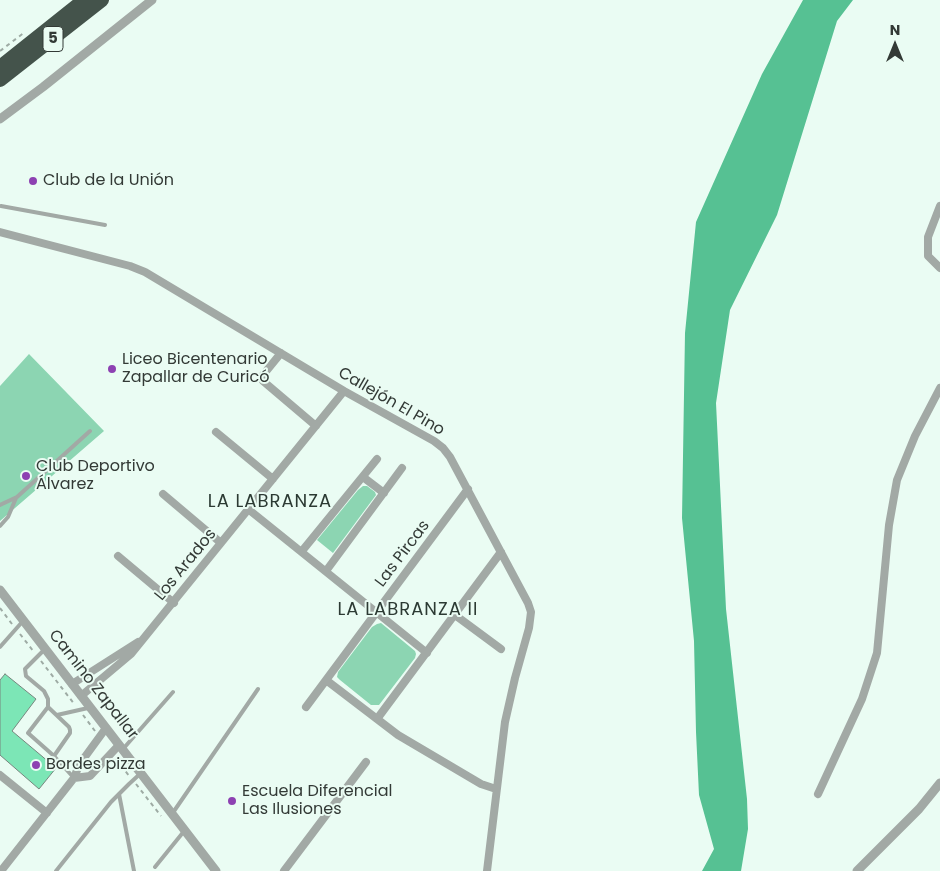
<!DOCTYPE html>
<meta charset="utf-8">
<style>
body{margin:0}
#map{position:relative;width:940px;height:871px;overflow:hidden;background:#eafcf3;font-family:Poppins,sans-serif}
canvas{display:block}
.north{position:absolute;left:870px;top:20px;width:50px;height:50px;-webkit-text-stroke:4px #eafcf3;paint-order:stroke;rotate:0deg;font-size:14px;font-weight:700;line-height:20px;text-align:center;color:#333a36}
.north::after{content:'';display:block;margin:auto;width:18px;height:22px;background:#333a36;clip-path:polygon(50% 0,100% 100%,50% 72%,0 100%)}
</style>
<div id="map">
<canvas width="940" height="871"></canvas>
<div class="north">N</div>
</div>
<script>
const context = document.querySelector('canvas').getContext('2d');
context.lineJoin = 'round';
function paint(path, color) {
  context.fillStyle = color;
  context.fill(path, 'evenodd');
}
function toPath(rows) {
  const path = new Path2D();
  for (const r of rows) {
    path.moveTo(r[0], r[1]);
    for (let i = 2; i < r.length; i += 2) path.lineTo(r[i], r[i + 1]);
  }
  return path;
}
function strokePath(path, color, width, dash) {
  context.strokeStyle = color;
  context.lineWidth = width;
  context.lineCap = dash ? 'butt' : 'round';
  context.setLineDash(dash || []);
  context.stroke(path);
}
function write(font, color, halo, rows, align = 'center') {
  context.font = font + ' Poppins,sans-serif';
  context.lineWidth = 4;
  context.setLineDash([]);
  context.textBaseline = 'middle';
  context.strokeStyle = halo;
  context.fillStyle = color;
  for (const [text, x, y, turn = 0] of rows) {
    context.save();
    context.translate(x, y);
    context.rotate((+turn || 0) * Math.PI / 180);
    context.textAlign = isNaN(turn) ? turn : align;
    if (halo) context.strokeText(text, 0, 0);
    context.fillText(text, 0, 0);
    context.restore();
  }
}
paint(toPath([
 [29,354,104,431,0,521,0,386],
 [363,486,367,486,375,492,376,495,333,553,317,540,358,490],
 [381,623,415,651,416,654,415,658,379,705,371,705,340,680,337,677,338,672,372,627,377,624]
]), '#8cd5b2');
paint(toPath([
 [803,0,853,0,837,21,777,215,730,310,716,403,726,609,747,799,748,829,741,871,702,871,714,849,699,795,696,732,694,641,682,518,685,333,696,222,762,74]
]), '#56c193');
const building = toPath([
 [5,674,36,699,12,731,56,768,39,789,0,755,0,680,5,674]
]);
paint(building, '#7ce6b6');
strokePath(building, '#76867e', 1);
strokePath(toPath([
 [0,51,25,32],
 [0,608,12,624],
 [20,634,34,652],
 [41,661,75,705],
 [83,715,95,731],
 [116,759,130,777],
 [136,784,161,816]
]), '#9eaba4', 2, [4, 4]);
strokePath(toPath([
 [1,206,105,225],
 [0,505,17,497,90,431],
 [0,526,8,517,16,498],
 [0,647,23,621],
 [45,649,25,669,26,676,44,691,48,699,48,707,28,733,54,756,74,778],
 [48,707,69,727,70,730,70,733,54,756],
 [57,715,88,708],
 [123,749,173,692],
 [119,794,134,871],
 [172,814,258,689],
 [155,867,185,830],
 [56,871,111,802,129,784,141,773]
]), '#a2a9a5', 4);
strokePath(toPath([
 [940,206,928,237,928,256,940,268],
 [0,232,130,266,145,272,344,391,434,441,443,448,450,457,528,603,531,612,529,628,515,678,505,722,487,871],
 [281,353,263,375,263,381,316,426],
 [216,432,273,479],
 [363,477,384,493],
 [163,494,221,543],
 [248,509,427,653],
 [302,551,377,459],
 [118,556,174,603],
 [326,571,402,468],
 [455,615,501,649],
 [326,680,398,735,481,784,496,789],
 [72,684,138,642],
 [81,696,131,654,344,391],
 [306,707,468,489],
 [377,719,501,552],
 [0,775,47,813],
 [74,778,90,776,119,745],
 [818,794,862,699,877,653,889,525,897,480,915,436,940,388],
 [1,871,74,778,79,765,106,728],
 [284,871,366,762]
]), '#a2a9a5', 8);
strokePath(toPath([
 [0,119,43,87,152,0],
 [0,590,216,871],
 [857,871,919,809,940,783]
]), '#a2a9a5', 9);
strokePath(toPath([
 [0,67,84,0],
 [0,80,102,0]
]), '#44534b', 14);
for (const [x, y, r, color] of [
 [33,181,5,"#8d41b2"],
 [112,369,5,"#8d41b2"],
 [26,476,5,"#8d41b2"],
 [36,765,5,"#8d41b2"],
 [232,801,5,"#8d41b2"]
]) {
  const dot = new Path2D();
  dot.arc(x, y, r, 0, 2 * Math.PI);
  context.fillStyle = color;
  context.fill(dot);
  strokePath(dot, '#eafcf3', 2);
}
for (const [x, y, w] of [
 [53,39,20]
]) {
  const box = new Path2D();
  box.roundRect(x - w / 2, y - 12.5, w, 25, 4);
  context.fillStyle = '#eafcf3';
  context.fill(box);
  strokePath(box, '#333a36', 1);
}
write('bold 15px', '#333a36', null, [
 ["5",53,39]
]);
write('16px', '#333a36', '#eafcf3', [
 ["Club de la Unión",43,181],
 ["Liceo Bicentenario",122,360],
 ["Zapallar de Curicó",122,378],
 ["Club Deportivo",36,467],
 ["Álvarez",36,485],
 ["Bordes pizza",46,765],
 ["Escuela Diferencial",242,792],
 ["Las Ilusiones",242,810]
], 'left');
write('16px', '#333a36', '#eafcf3', [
 ["Callejón El Pino",391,402,30],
 ["Las Pircas",403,554,-53],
 ["Los Arados",186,565,-51],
 ["Camino Zapallar",93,685,52]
]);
context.letterSpacing = '1px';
write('18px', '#2c3a33', '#eafcf3', [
 ["LA LABRANZA",270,502],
 ["LA LABRANZA II",408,610]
]);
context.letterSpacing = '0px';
</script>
